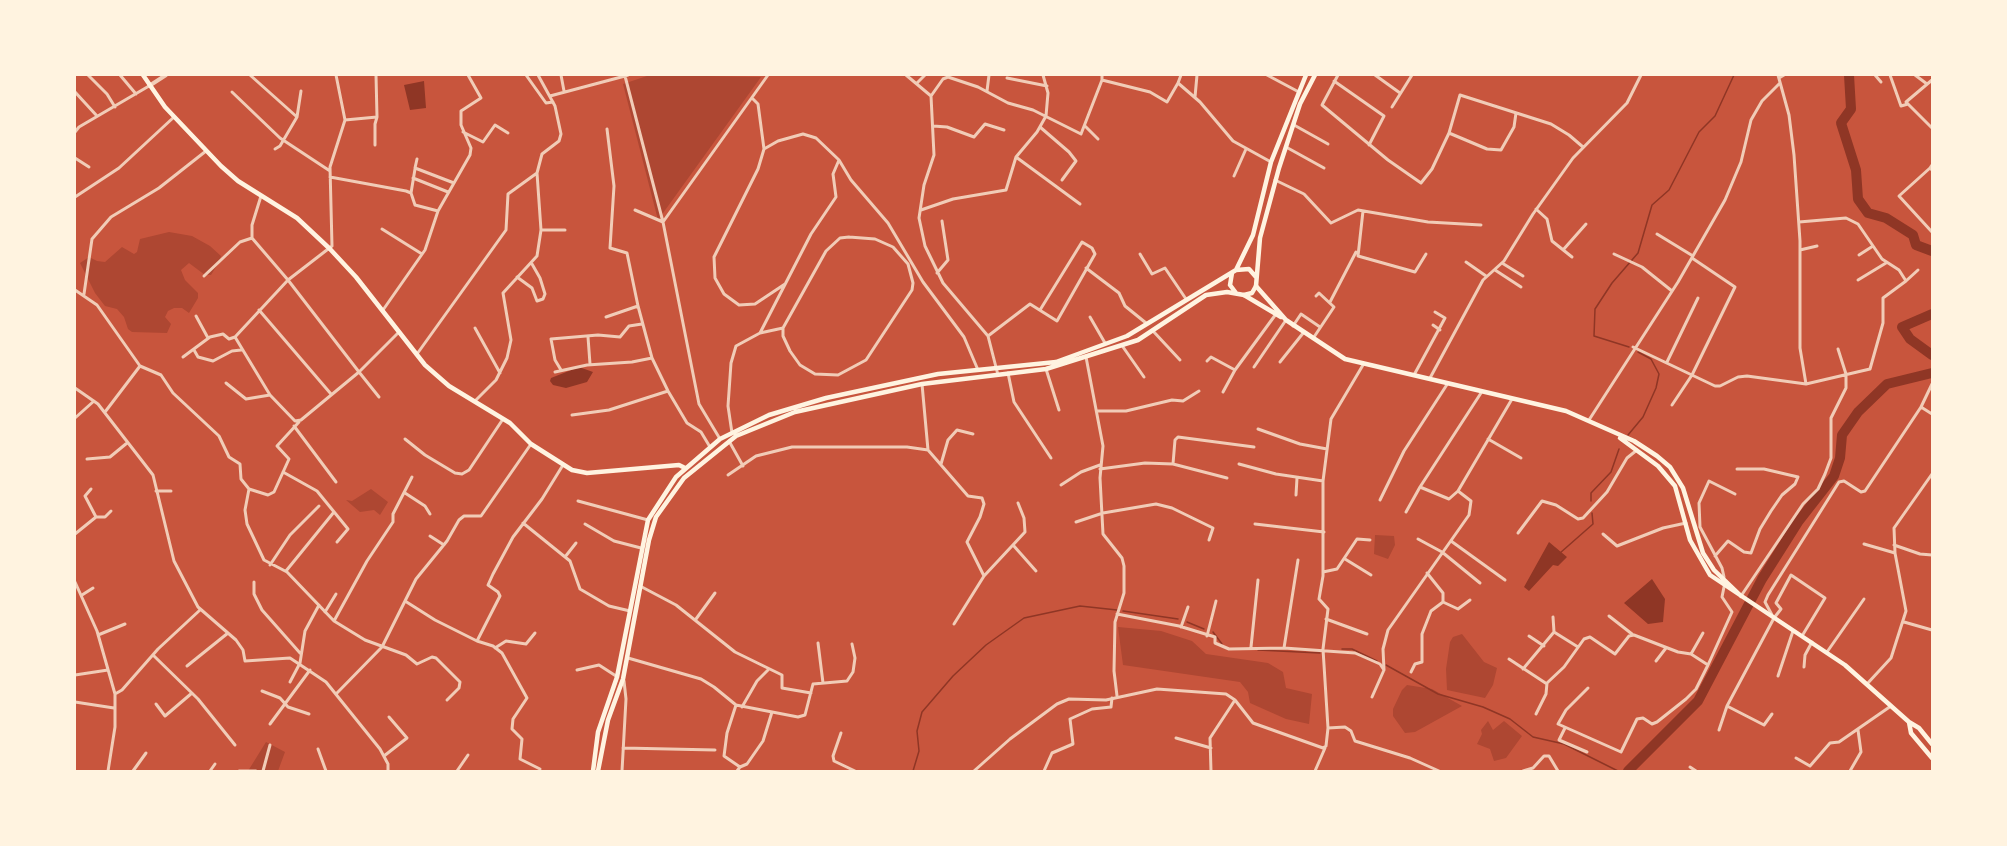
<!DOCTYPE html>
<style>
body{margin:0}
#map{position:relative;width:2007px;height:846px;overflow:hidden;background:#c8553d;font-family:"PT Serif",serif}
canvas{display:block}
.frame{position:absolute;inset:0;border:76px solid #fff3e0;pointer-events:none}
</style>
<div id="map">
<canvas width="2007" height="846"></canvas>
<div class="frame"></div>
</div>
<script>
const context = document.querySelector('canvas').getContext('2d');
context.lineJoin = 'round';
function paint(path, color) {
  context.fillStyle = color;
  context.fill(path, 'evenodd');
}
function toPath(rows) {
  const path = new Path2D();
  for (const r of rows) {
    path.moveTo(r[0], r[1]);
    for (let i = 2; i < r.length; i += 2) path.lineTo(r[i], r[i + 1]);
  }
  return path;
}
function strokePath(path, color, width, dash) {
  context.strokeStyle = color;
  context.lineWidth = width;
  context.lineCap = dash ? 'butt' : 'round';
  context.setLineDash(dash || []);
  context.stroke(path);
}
paint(toPath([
 [650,75,761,77,658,220,623,84],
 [169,232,192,236,210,246,221,256,219,262,211,275,205,275,189,263,181,270,185,280,198,293,198,298,189,313,182,308,174,308,168,311,165,317,171,324,167,333,132,332,128,329,124,317,117,309,105,306,95,293,80,263,89,257,97,261,105,262,122,247,134,254,137,252,140,239],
 [371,489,388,502,380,515,374,510,360,512,346,500,352,501],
 [1375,535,1394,536,1395,545,1388,559,1374,554],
 [1118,627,1161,631,1192,641,1206,654,1268,663,1283,672,1286,688,1312,694,1309,724,1286,719,1250,703,1248,692,1240,682,1123,665],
 [1462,634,1484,662,1497,668,1493,685,1485,698,1447,690,1446,669,1450,642,1453,637],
 [1407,685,1432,689,1462,706,1415,732,1405,733,1393,716,1393,709,1402,690],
 [1488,721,1493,730,1504,721,1522,736,1506,758,1494,761,1490,749,1477,744,1482,734,1481,730],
 [266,742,285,752,278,771,248,771]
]), '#ae4732');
paint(toPath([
 [424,81,426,108,410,110,404,85],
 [579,367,593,372,587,382,566,388,553,385,550,381,551,378],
 [1549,542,1567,557,1558,566,1553,565,1529,591,1524,587],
 [1652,579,1665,599,1663,622,1648,624,1624,603]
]), '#8f3625');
strokePath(toPath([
 [1629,347,1594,336,1595,309,1612,283,1638,253,1652,205,1669,190,1699,132,1715,116,1734,75],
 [1628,435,1643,417,1656,388,1659,374,1651,359,1638,352],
 [1591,501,1591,493,1611,472,1619,449],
 [1560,553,1593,524,1592,513],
 [1123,611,1178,619],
 [1187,622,1204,629],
 [1213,632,1222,644],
 [1342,649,1352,649,1377,661],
 [1258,650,1320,653],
 [1386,665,1438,694,1483,707,1510,719,1533,737,1564,744,1618,771],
 [913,771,919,751,917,731,922,712,953,676,986,645,1024,618,1080,606,1117,610]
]), '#8f3625', 1.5);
strokePath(toPath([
 [1849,75,1851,109,1841,123,1856,170,1858,199,1868,213,1886,218,1913,235,1916,245,1932,251],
 [1932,314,1902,327,1910,339,1932,355],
 [1628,771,1698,701,1762,579,1798,522,1834,476,1840,458,1842,435,1858,412,1887,384,1932,373]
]), '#8f3625', 10);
strokePath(toPath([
 [88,75,107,94,115,107],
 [120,75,136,94],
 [250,75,297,117],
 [336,75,345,120],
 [376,75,377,117],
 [526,75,546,103,553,102],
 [561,75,564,91],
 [628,75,625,76,663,222],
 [906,75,931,96,934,155,924,185,919,218,925,246,943,283,988,336,998,375],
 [1102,75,1102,80,1150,92,1167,102,1178,83,1200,102,1233,141,1271,162],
 [1267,75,1297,91],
 [1338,75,1322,105,1388,160,1421,183,1432,169,1449,133,1460,95,1551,124,1569,135,1583,147],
 [1375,75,1400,93],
 [1875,75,1881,82],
 [1890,75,1901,106,1908,104],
 [1915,75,1927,84],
 [1007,78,1047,86],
 [1779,78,1784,75],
 [1932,80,1906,102,1932,128],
 [1334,81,1384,116,1369,145],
 [917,83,925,75],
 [1178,83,1181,75],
 [987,91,989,75],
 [75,92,97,116],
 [232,92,280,138,330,171],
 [550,96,625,76],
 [931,96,943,79,948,77,978,87,1008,103,1033,110,1081,134,1102,80],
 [1195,97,1197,75],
 [1392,107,1412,75],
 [1294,125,1328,144],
 [933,126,947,127,974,137,985,124,1004,130],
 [1085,126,1098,139],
 [1040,127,1069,152,1076,161,1062,180],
 [607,129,614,186,610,248,627,253,638,306],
 [75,132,79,127,149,86],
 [463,132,483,142,495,125,508,133],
 [1449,133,1487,149,1501,150,1514,127,1516,113],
 [1286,147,1324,168],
 [275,149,280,146,297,117,301,91],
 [764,149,758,169,714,257,715,278,724,294,739,305,755,304,785,284],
 [1016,157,1080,204],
 [75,158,89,167],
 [417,159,415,168,454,183],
 [839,160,851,180,888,223,923,282,964,337,978,370],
 [1932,165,1930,168,1932,170],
 [1930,168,1899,196,1932,232],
 [537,173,542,154,559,141,561,134,555,106,538,75],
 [1234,176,1246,149],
 [330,177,406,191,411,193,415,205,438,211],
 [413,178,448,192],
 [1275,180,1304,194,1331,223,1358,210,1428,222,1481,225],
 [411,193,415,169],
 [261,196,252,225,252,238,288,280,332,246,330,167,345,120,377,117,375,124,375,145],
 [75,197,119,168,174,117],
 [1536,209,1547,219,1552,241,1572,257],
 [635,210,663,222],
 [921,210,953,199,1006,190,1016,157,1037,132,1046,116,1048,93,1043,75],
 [1363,211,1358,256,1415,272,1426,254],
 [1799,222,1846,218,1858,224,1882,259,1899,270,1906,281,1918,270],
 [382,229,422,254],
 [541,230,565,230],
 [1657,234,1693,256],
 [849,237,875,239,893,247,908,264,913,283,912,290,866,360,838,375,815,374,800,365,790,351,783,336,783,328,826,251,840,238,849,237],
 [1563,250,1586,224],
 [1800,250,1817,246],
 [1140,254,1152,274,1165,268,1186,299],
 [1614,254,1642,267,1672,291],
 [1859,255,1873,246],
 [1466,262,1486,276],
 [1502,263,1523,276],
 [1086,268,1119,293,1125,306,1146,323],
 [1495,270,1521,287],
 [937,273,948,260,942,221],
 [204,276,240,242,252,238],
 [517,277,532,288,537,301,543,299,545,294,540,278,532,264],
 [1858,280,1886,263],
 [75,290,97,305,140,366,161,375,173,393,219,436,229,457,240,464,241,479,249,489,245,510,247,524,264,560,287,572,334,621,365,640,406,655,417,664,432,657,436,658,460,682,459,688,447,700],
 [84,294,92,239,111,217,159,188,206,151],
 [1330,302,1356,252],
 [259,310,331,394],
 [383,310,425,250,438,211,470,155,471,148,461,125,461,111,481,98,468,75],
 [196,316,208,338],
 [606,317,638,306,652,358,668,391,687,423,701,432,710,447],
 [1090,317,1105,343],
 [1433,325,1440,330],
 [1293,326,1301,314,1320,327],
 [475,328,500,373],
 [1153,331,1180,360],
 [760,333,783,328],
 [988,336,1030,304,1057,321,1095,254,1092,248,1082,242,1040,310],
 [588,337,590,364],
 [1314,337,1334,307,1319,293,1316,296],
 [1123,347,1144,377],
 [1633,347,1715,386,1720,386,1738,377,1747,376,1806,384,1800,348,1800,241,1794,155,1789,115,1778,75],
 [194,350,198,357,213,361,232,351,241,350],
 [417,354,506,230,508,194,537,173,541,230,537,256,503,293,511,340,507,358,496,380,475,401],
 [183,357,210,337,223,334,229,339,235,337],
 [1086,357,1103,446,1100,478,1103,534,1122,558,1124,566,1124,593,1115,622,1114,671,1117,696],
 [1207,361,1211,357,1235,370],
 [1280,362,1304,332],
 [1667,362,1698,298],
 [1254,367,1286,320],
 [1046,369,1059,410],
 [561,370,555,360,551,339,598,335,620,337,629,326,642,324],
 [555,372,587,365,632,362,652,358],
 [1008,373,1014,402,1051,458],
 [1414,375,1445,318,1435,312],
 [1430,378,1483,280,1504,261,1533,214,1573,158,1627,103,1641,75],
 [226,383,246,399,270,395],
 [922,384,928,450,968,496,982,498,984,504,980,517,967,542,984,576,1025,532,1024,518,1018,503],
 [1806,384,1870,369,1883,323,1883,298,1906,281],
 [1932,384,1921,407,1932,414],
 [75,388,98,404,153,475,174,561,198,607,236,640,243,650,245,661,290,658,326,682,380,749,388,764,388,771],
 [1223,392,1235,370,1276,314],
 [379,397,359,372,288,280,235,337,270,395,295,421,301,420,359,372,398,333],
 [1672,405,1692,375,1735,287,1692,258],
 [1097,411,1126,411,1172,400,1183,401,1199,391],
 [105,412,140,366],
 [572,415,609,410,668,391],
 [75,418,94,401],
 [1589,420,1678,282,1725,200,1741,162,1751,120,1762,101,1780,83],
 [294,426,336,482],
 [1258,429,1300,444,1327,449],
 [732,433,728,406,731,363,736,346,760,333,811,234,836,197,833,174,839,160,816,138,803,134,778,141,764,149,758,104,753,99],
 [405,439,425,455,455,473,462,474,469,470,503,419],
 [720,439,699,404,663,222,768,75],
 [1488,439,1521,458],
 [729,441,743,466],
 [87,459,110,457,127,443],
 [941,464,948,440,957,430,973,434],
 [1173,464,1175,440,1178,437,1254,447],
 [1239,464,1276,474,1323,481],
 [1100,469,1145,463,1173,464,1227,478],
 [283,472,317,491,348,529,337,542],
 [728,475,756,456,792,447,907,447,928,450],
 [1061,485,1081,472,1100,465],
 [1420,487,1481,393],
 [249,489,268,495,274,492,289,459,277,446,299,422],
 [156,491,171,491],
 [405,493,425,506,430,514],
 [1296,495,1297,478],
 [1380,500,1404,451,1448,383],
 [578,501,648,520],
 [1406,512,1420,487,1449,499,1458,491],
 [96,517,105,517,111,511],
 [1076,522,1103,513,1156,504,1172,508,1213,528,1209,540],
 [523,523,570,561,580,589,609,606,630,611],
 [585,524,614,541,641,548],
 [1255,524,1324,532],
 [1518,533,1542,501,1556,505,1578,519,1583,518,1607,492,1627,458,1637,450],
 [75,534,96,517,85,496,91,489],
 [1603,534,1617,546,1663,528,1686,523],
 [430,536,444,545],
 [1418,539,1442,552,1480,583],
 [1451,541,1505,580],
 [1864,544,1895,553],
 [1013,545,1036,571],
 [1894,545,1920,554,1932,555],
 [1715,556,1728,541,1744,552,1751,553,1760,529,1771,511,1782,495,1795,484,1798,477,1764,469,1737,469],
 [565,557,576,543],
 [1345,559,1371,575],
 [270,565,290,535,319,506],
 [286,571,334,512],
 [1323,572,1337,569,1357,539,1370,540],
 [1427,573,1443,593,1443,602,1458,609,1470,600],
 [1724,577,1722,568,1700,527,1699,503,1709,481,1735,494],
 [75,582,97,631,115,694,115,727,108,771],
 [254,582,254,594,262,610,300,653],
 [640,586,676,605,735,652,782,675,782,688,811,693],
 [82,595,93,588],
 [1741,596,1803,504,1818,489,1825,474,1831,458,1831,418,1846,388,1846,374,1838,349],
 [405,601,435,620,477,641,493,646,502,653,527,698,513,719,512,729,522,739,520,759,540,769],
 [325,612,336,594],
 [1117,614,1179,626,1215,637,1215,643,1229,649,1284,648,1355,653,1380,664,1384,670,1372,697],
 [1772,615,1765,602,1768,595,1839,482,1844,481,1861,492,1865,491,1921,407],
 [1609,616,1632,634],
 [696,619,715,593],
 [1326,619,1367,634],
 [334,621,367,561,393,522,393,514,412,477],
 [1904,622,1932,630],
 [954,624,984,576],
 [1181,627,1188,607],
 [1554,632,1578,647],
 [98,635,125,624],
 [1207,636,1216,601],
 [1529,636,1544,646],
 [477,641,500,596,498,592,488,585,493,574,513,537,542,499,563,465],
 [818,643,823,683],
 [1251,647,1258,580],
 [495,648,506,641,526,644,535,633],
 [1284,648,1298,560],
 [1827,652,1864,599],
 [1691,654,1703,633],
 [153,655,198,699,235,745],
 [628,658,701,679,714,687,736,705,727,733,724,756,740,767,737,771],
 [1509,659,1547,684],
 [1656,661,1666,648],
 [187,666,228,633],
 [1804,667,1805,655,1812,642],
 [1523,669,1554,632,1553,617],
 [577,670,599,665,616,676],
 [1384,670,1383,649,1388,630,1469,515,1471,501,1458,491,1512,399],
 [1411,672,1415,664,1422,662,1422,634,1431,611,1443,602],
 [75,675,108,670],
 [1778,676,1793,631],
 [290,682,300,663,305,631,319,605],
 [1867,684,1891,658,1906,611,1895,553,1894,528,1932,474],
 [1588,688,1566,710,1558,724,1621,752,1637,719,1643,718,1652,724,1657,722,1686,699,1696,689,1708,665],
 [262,691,280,698,288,707,309,714],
 [115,694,122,690,158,649,200,610],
 [336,694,382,647,416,579,447,541,459,520,464,516,481,516,531,444],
 [75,702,114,708],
 [156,704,165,716,192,693],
 [736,705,798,717,805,715,813,684,847,681,853,672,855,658,852,644],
 [1727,706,1764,725,1772,714],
 [742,707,757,681,768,670],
 [1536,714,1546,694,1547,683,1564,667,1584,639,1590,637,1615,654,1629,636,1634,635,1678,652,1691,654,1708,665,1732,612,1722,597,1724,587],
 [270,724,310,670],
 [1328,728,1345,727,1351,731,1355,741,1410,758,1439,771],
 [1565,728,1559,740,1587,752],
 [1719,730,1727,706,1774,618,1781,609,1776,603,1791,575,1825,598,1802,636],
 [841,733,833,756,834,761,855,771],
 [1176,738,1211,748],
 [623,748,715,750],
 [318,749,326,771],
 [384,756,407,738,389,717],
 [1796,758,1810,766,1830,743,1839,742,1891,706],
 [740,767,747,764,763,741,772,712],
 [1690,767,1696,771],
 [133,771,146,753],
 [210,771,215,764],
 [239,771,256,771],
 [263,771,270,745],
 [457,771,468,755],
 [622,771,626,699,624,681],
 [974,771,1010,739,1057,704,1069,699,1106,700,1157,689,1226,694,1235,700,1253,723,1323,748,1326,746,1328,728,1323,649,1328,609,1319,599,1323,576,1323,481,1331,419,1363,365],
 [1044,771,1052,753,1073,744,1070,719,1092,709,1111,707,1112,698],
 [1211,771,1210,738,1235,700],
 [1315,771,1325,748],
 [1523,771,1533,768,1544,756,1549,756,1558,771],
 [1850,771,1861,752,1858,730]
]), '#f1ccb7', 3);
strokePath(toPath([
 [149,86,166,75]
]), '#f1ccb7', 4);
strokePath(toPath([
 [143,75,165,107,221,166,238,181,297,218,330,249,356,277,425,365,449,386,510,423,531,444,572,470,587,473,679,465,685,468],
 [1256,286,1286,320,1345,359,1566,411,1634,441,1657,456,1670,467,1683,488,1703,553,1714,570,1741,596],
 [1244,295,1281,317],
 [1620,438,1658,466,1675,486,1690,540,1710,575,1845,665,1909,722,1919,728,1932,744],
 [1909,722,1911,733,1932,758]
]), '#fff3e0', 4.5);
strokePath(toPath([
 [1236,270,1253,235,1271,162,1306,75],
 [1232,273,1230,285,1236,293],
 [593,771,598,732,617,677,648,520,676,477,720,439,769,415,826,398,938,374,1056,362,1127,336,1236,270,1249,269,1256,277],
 [598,771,608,720,623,679,649,540,656,517,684,478,736,436,795,412,922,384,1046,369,1138,340,1206,295,1227,292,1244,295,1252,293,1256,286,1260,238,1279,168,1300,104,1315,75]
]), '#fff3e0', 4.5);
</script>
